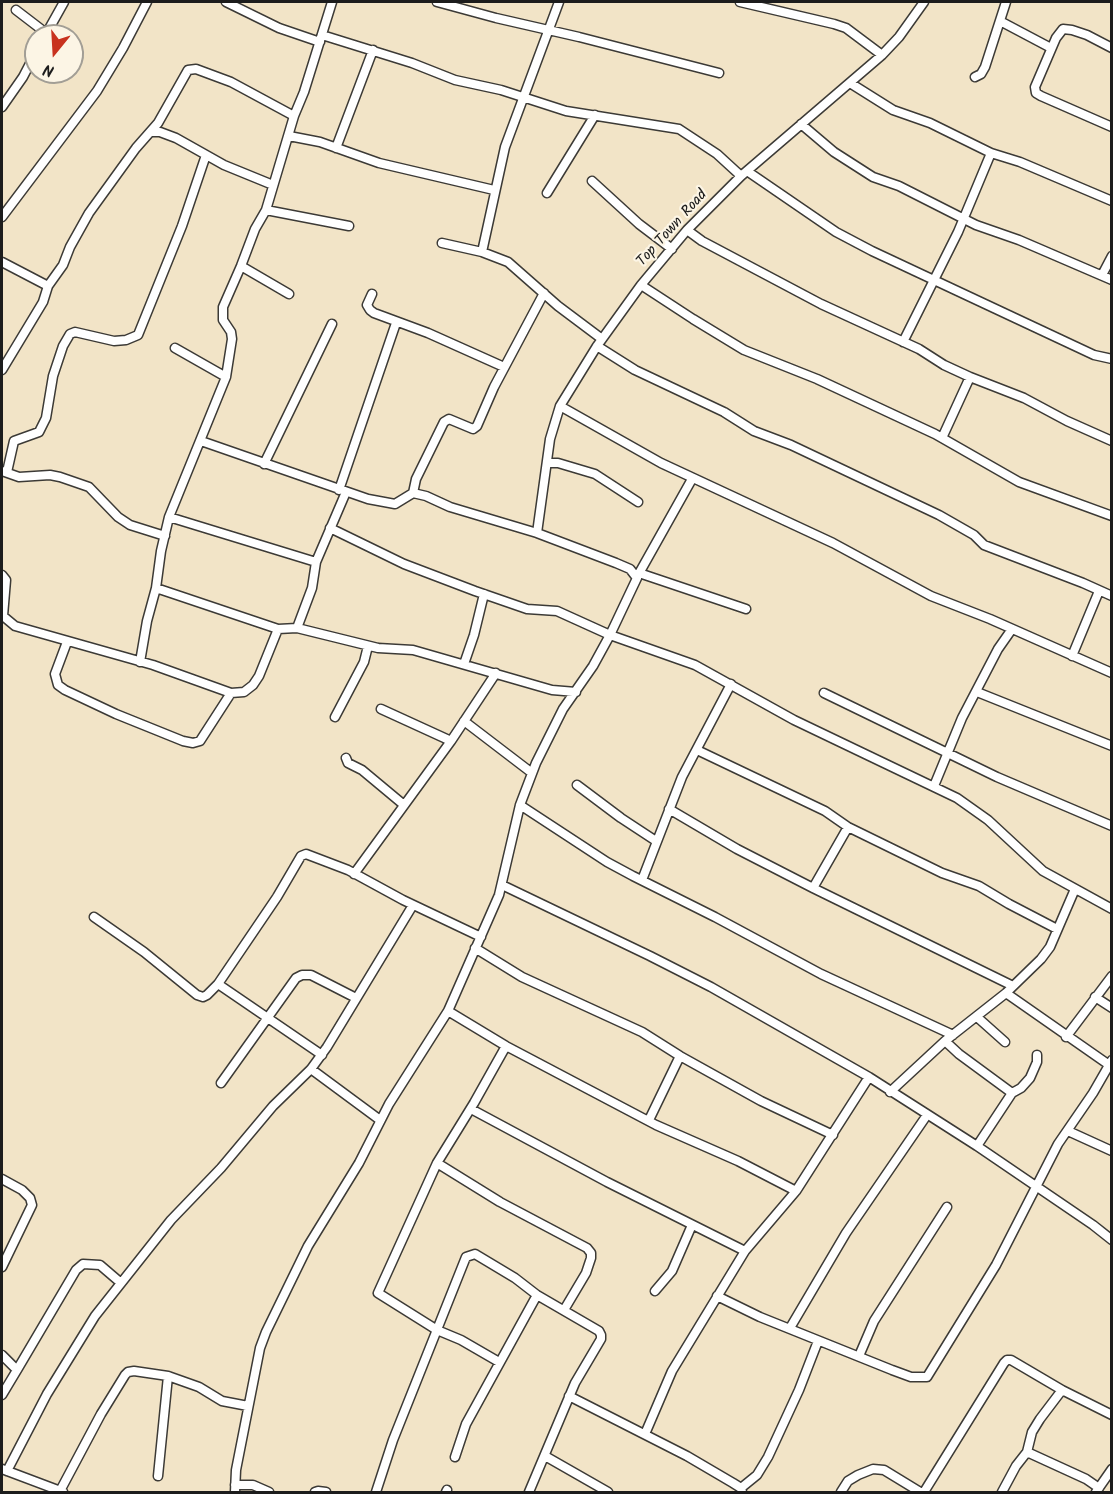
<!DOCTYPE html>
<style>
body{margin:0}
#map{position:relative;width:1113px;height:1494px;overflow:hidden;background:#f2e4c7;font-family:Kalam,sans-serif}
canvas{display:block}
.frame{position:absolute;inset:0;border:3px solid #1c1c1c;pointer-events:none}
.north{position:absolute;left:24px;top:24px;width:60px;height:60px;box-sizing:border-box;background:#fcf5e5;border:2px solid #a29e95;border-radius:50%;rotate:198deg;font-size:16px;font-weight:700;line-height:24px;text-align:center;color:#1c1c1c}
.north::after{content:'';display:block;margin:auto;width:21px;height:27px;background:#c8321e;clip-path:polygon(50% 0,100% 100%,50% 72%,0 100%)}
</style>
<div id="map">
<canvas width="1113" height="1494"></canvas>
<div class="frame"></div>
<div class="north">N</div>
</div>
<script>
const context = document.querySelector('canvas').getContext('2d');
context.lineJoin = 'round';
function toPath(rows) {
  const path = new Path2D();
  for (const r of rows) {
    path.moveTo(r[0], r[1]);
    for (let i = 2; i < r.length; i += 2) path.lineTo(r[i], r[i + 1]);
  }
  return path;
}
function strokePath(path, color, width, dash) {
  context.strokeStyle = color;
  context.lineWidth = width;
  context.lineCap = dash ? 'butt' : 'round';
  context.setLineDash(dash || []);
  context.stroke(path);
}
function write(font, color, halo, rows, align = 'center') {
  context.font = font + ' Kalam,sans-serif';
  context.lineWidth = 4.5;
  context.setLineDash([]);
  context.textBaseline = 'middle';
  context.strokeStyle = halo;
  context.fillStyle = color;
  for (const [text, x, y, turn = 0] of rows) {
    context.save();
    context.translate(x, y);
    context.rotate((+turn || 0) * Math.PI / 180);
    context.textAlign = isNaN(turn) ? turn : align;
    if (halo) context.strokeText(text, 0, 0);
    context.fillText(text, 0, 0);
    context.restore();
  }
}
const minor = toPath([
 [226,2,279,28,320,42],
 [437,2,496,18,579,37,719,73],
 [740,2,834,24,846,28,882,55],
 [16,10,46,33],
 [1000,21,1051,48],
 [322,35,412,63,455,80,501,90,566,111,679,129,717,154,741,176],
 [45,36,64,2],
 [1112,48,1087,35,1072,30,1063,29,1056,38,1035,87,1036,93,1041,96,1112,127],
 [975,77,981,74,985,67,1006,2],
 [850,83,893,110,930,123,991,153,1020,162,1112,201],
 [2,107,23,77,36,52],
 [801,124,834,152,873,177,899,186,976,225,1019,240,1112,280],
 [151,132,160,132,176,138,224,165,273,185],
 [289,136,320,142,379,163,494,190],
 [336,148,373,50],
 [747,171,836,232,872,251,1094,355,1112,359],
 [592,181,639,224,672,249],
 [547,193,595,115],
 [266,210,349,226],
 [2,217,97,91,123,48,147,2],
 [687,230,702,241,821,304,919,349,944,365,970,377,1024,398,1067,421,1112,441],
 [442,243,482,252,508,262,558,306,602,339],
 [482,252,505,147,559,2],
 [2,262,48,286],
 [241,266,289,294],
 [1102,275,1112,256],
 [641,285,693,319,744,350,817,379,935,434,1019,482,1112,516],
 [372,294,367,305,370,310,374,313,428,333,504,367],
 [903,342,958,232,991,153],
 [597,346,635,370,724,412,754,431,791,445,939,515,974,535,984,545,1083,583,1112,596],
 [175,348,226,377],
 [2,370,43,302,48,286,63,265,70,247,89,213,136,148,158,123,188,70,196,69,231,82,294,116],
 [560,406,661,463,833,543,931,596,990,619,1112,673],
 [942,438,970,377],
 [201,441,368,499,395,504,413,493,426,496,450,507,537,533,616,563,630,569,637,578,610,635,593,666,563,709,536,763,520,805,499,895,448,1011,389,1104,359,1163,308,1246,266,1332,260,1348,236,1470,235,1492],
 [547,463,558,463,595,474,638,502],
 [264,464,332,324],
 [2,471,19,477,50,475,60,477,89,487,118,517,130,525,165,536],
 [7,472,14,441,39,432,46,418,53,376,63,346,70,334,75,332,114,341,126,340,138,335,182,226,206,155],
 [339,490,396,323],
 [413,493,416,479,444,422,449,419,473,429,477,426,494,387,544,293],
 [169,517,316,562],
 [330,528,404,564,475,591,527,609,557,611,610,635,695,665,794,720,957,798,988,820,1043,871,1112,909],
 [537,533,550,439,560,406,597,346,641,285,687,230,741,176,882,55,899,37,924,2],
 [639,573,746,609],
 [2,575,6,580,3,616,15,626,153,665,231,693,244,692,253,685,259,676,278,629],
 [637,577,692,479],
 [156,588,278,629,297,628,378,648,413,650,552,690,576,692],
 [297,628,312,588,316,562,346,492],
 [67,642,55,674,58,685,65,690,116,714,183,741,193,743,200,741,231,693],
 [1072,656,1099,591],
 [140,662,147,621,156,588,161,551,169,517,226,377,232,339,231,332,223,320,223,307,241,266,255,229,266,210,294,116,304,92,332,2],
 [464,664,474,635,484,594],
 [977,692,1112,746],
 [824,693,997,777,1112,826],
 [381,709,451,741],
 [335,717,364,662,368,646],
 [464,721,532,773],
 [697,750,825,811,848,827,942,873,979,886,1009,904,1057,929],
 [346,758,348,763,362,770,404,805],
 [577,785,621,818,656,841],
 [934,786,962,718,998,649,1012,629],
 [520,805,607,862,633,876,715,917,821,974,953,1035],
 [669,809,737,849,813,888,1013,986],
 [354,874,451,741,496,673],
 [642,880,682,777,731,684],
 [502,885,650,956,711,987,869,1077],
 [813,888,848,827],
 [94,917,144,952,197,995,203,997,207,995,218,984,277,897,301,856,306,854,348,870,403,900,481,937],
 [475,948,522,977,642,1032,680,1056,761,1101,833,1135],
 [218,984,322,1055],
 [1006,993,1112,1067],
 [1095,997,1112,1008],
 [448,1011,506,1046,656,1125,738,1161,796,1191],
 [977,1017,1005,1042],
 [1066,1037,1112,976],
 [945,1041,959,1054,1012,1093],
 [311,1069,380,1120],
 [221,1083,296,978,302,975,311,975,356,998],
 [890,1092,945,1041,1006,993,1041,959,1050,947,1075,889],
 [471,1109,607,1182,745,1251],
 [649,1120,680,1056],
 [1068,1131,1112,1151],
 [977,1146,1012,1093,1021,1088,1030,1078,1037,1062,1037,1055],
 [437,1163,500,1202,587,1248,591,1253,591,1258,586,1273,564,1310],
 [2,1179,22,1190,30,1198,32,1205,2,1267],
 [655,1291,672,1271,692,1225],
 [717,1296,760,1317,892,1370,911,1377,927,1377,996,1265,1058,1144,1093,1093,1112,1060],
 [790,1328,846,1233,927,1115],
 [2,1355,17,1370,2,1395],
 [859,1356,874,1321,947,1207],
 [499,1362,461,1340,437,1330,378,1293,437,1163,474,1103,506,1046],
 [17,1370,76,1270,83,1264,100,1265,121,1283],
 [1062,1390,1112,1415],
 [569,1396,687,1456,733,1483,741,1488,742,1492],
 [645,1434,672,1371,745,1251,796,1191,869,1077,977,1146,1093,1225,1112,1240],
 [1027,1452,1086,1479,1099,1488],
 [545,1456,608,1492],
 [455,1457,466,1424,537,1295],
 [2,1469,63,1492],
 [7,1471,47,1394,95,1316,171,1220,221,1168,273,1106,311,1069,327,1047,413,905],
 [158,1476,168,1376],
 [235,1485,253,1485,269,1492],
 [741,1488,757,1475,768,1457,799,1390,818,1341],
 [60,1491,101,1414,125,1375,128,1372,134,1371,168,1376,199,1387,222,1401,248,1406],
 [315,1492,318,1491,326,1492],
 [376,1492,393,1440,466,1257,475,1254,515,1278,537,1295,599,1331,601,1335,601,1339,575,1383,529,1492],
 [446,1492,447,1490],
 [841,1492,848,1481,858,1475,873,1469,884,1470,920,1492],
 [924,1492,1004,1363,1007,1360,1011,1360,1062,1390,1040,1419,1032,1432,1027,1452,1016,1466,1002,1492],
 [1096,1492,1112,1469]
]);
strokePath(minor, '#3c3a36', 11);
strokePath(minor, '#fff', 8);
write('15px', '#1c1c1c', '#fcf5e5', [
 ["Top Town Road",673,229,-48]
]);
</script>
